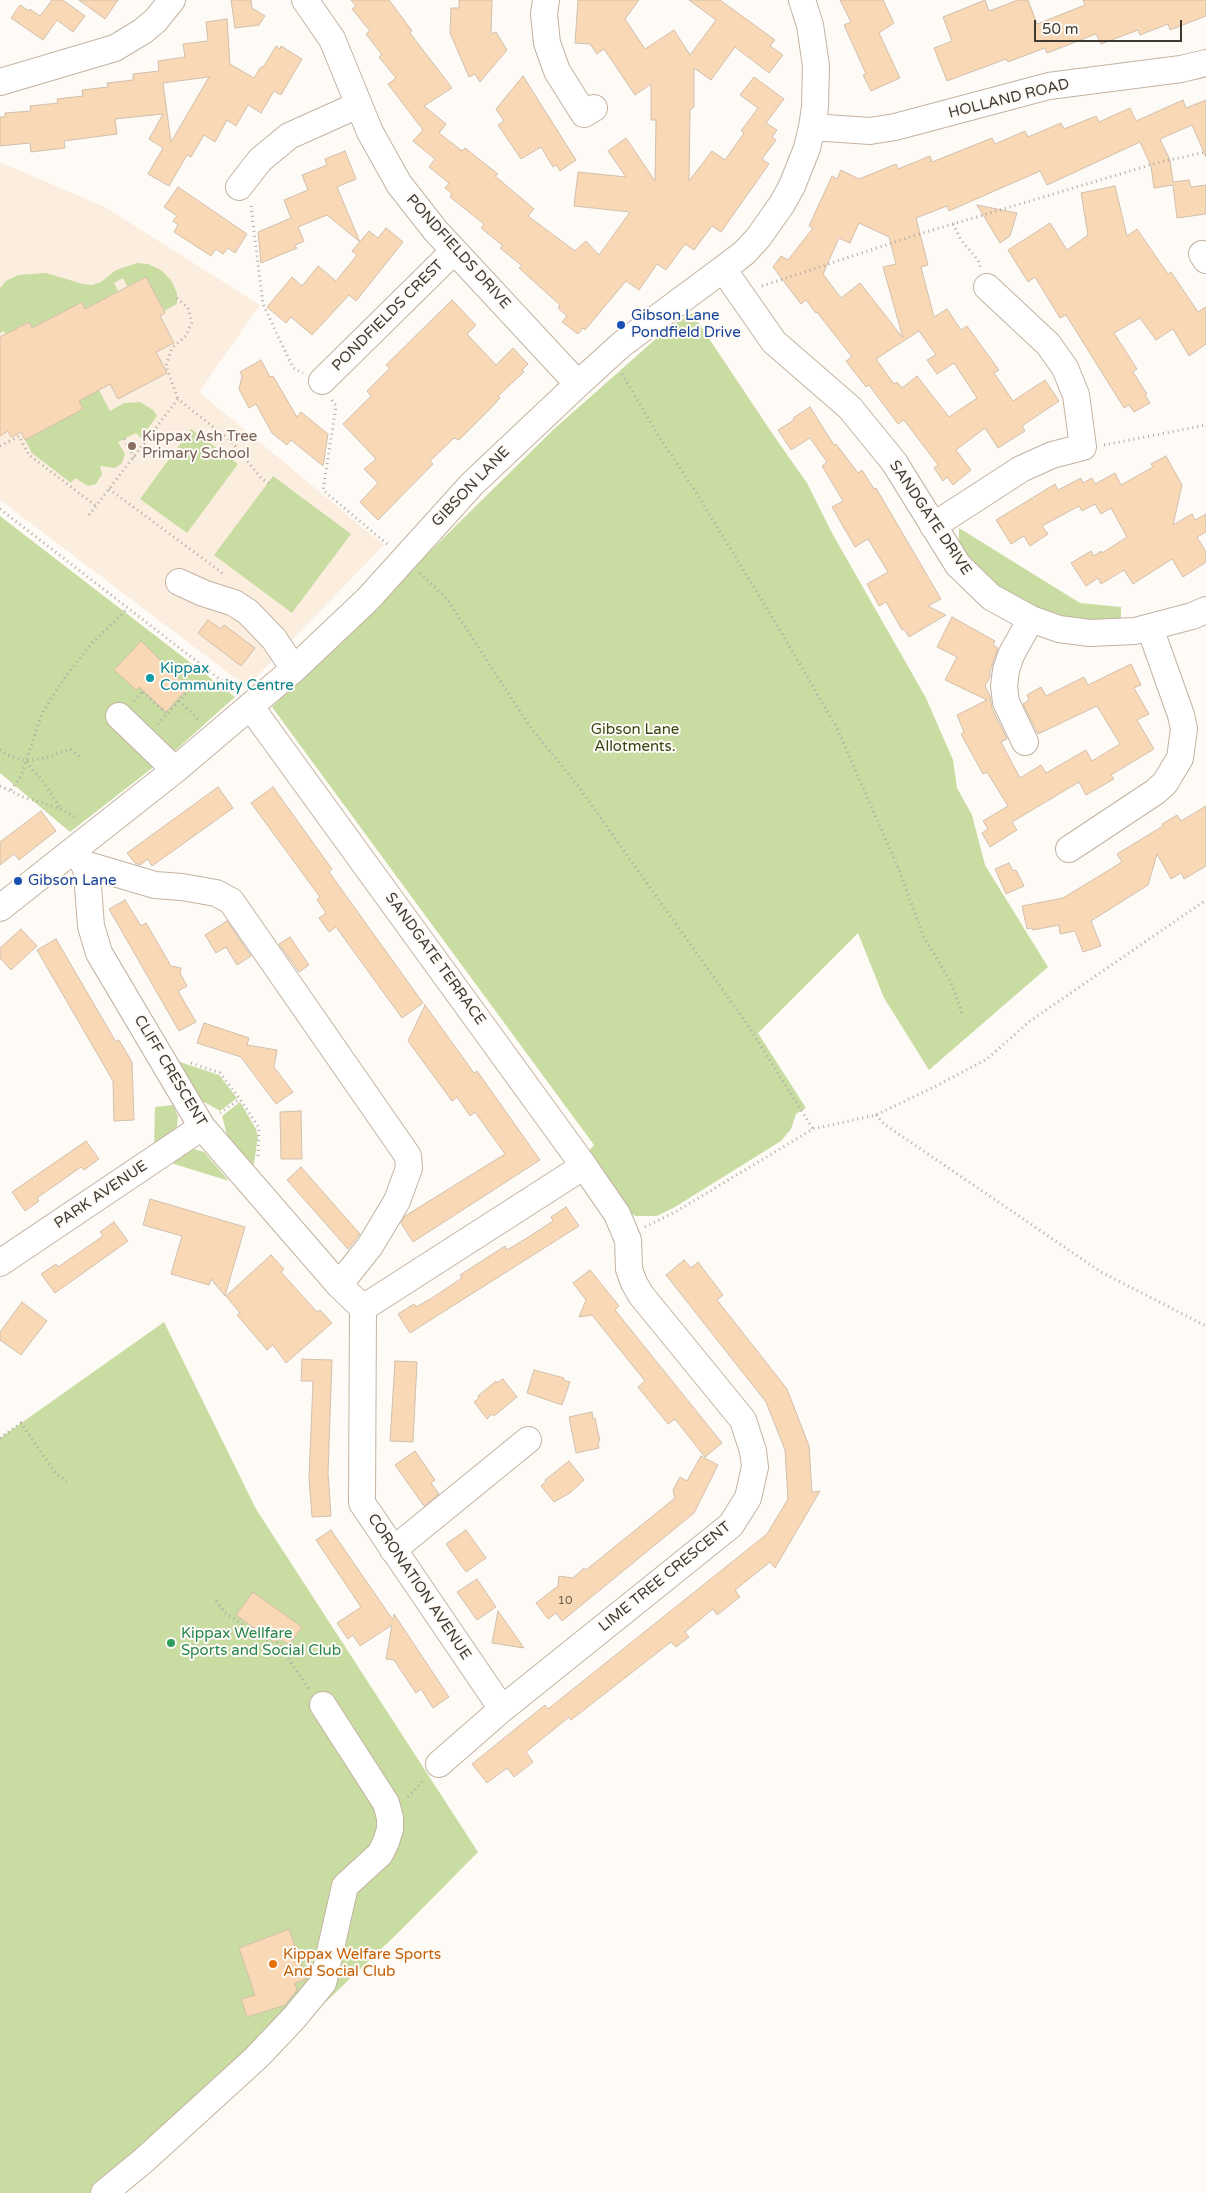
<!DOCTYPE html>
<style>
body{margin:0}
#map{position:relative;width:1206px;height:2193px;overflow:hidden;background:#fefbf7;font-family:"Varela Round",sans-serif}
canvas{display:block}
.scale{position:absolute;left:1034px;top:20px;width:148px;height:22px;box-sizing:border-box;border:2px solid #403932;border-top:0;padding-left:6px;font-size:15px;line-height:18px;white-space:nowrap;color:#403932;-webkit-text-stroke:4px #fefbf7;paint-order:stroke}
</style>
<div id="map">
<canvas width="1206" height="2193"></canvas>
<div class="scale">50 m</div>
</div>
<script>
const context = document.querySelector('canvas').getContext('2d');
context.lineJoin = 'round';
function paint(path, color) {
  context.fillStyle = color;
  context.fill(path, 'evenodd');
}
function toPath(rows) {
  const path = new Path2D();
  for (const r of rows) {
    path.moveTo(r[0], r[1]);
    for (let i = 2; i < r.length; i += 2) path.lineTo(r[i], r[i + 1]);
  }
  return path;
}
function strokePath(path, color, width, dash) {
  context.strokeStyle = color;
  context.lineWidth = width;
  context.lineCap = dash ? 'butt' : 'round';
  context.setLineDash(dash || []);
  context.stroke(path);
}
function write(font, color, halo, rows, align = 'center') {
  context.font = font + ' "Varela Round",sans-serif';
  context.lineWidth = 4;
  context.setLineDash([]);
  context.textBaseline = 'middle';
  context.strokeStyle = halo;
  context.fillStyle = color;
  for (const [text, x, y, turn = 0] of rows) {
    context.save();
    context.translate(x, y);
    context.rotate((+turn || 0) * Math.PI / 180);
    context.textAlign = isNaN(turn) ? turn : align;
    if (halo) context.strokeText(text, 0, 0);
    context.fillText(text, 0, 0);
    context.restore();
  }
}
paint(toPath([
 [0,162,105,207,260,305,199,392,384,545,247,687,0,500]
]), '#fceedf');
paint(toPath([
 [137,263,148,264,161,270,171,280,177,293,177,304,164,311,146,277,127,286,123,278,114,283,118,291,85,309,82,303,54,325,50,318,32,328,29,322,20,326,24,332,9,340,4,331,0,333,0,288,6,281,18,275,46,273,83,284,92,285,101,282,116,270],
 [692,313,774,436,807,483,832,533,926,698,953,760,957,788,972,815,985,865,1048,967,929,1070,884,998,858,933,758,1033,806,1108,796,1114,791,1129,781,1141,675,1207,657,1216,636,1216,628,1213,588,1152,594,1145,272,707,554,429,667,329],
 [99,390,110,411,124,403,140,402,153,410,157,416,141,438,136,433,118,442,125,454,122,463,115,468,100,466,102,474,96,484,88,486,75,478,71,483,32,453,25,440,83,409,79,401],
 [191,429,238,464,187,533,140,499],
 [273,476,351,534,292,613,214,555],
 [0,516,235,697,178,748,70,832,0,773],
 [959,528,1080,603,1121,607,1121,622,1068,618,1017,600,982,575,959,546],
 [180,1062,219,1075,237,1098,220,1111,201,1100,178,1063],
 [240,1102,256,1129,258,1137,253,1169,228,1139,222,1116],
 [173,1105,178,1116,177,1127,173,1132,154,1145,155,1107],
 [194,1149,204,1152,229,1181,174,1164,173,1162],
 [164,1322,256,1509,478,1852,401,1930,309,2018,115,2193,0,2193,0,1438]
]), '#c9dca2');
const building = toPath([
 [52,0,63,0,85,16,73,32,57,20,43,40,11,18,20,5,29,11,30,9,40,16,52,0],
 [79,0,118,0,105,19,79,0],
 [231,0,251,0,252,8,265,16,259,25,235,28,231,0],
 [351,0,389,0,412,31,410,33,452,88,424,106,446,124,439,133,462,151,465,148,498,174,495,176,534,209,528,216,575,251,586,241,599,255,630,212,574,206,578,172,626,177,608,151,626,138,655,181,656,120,651,120,651,84,635,95,604,49,597,54,590,44,575,43,578,0,639,0,625,19,645,49,674,30,690,55,716,20,689,0,720,0,775,40,770,46,783,55,769,73,735,47,711,80,694,68,694,107,690,110,689,181,712,151,725,160,744,133,741,131,758,108,740,95,754,77,784,99,766,123,777,130,772,137,776,140,762,159,769,164,721,232,712,226,694,250,685,244,666,270,657,264,639,290,626,281,585,330,583,328,578,334,562,322,567,316,558,308,560,305,519,268,522,266,500,248,503,246,481,228,484,224,450,197,452,194,445,188,449,183,429,167,435,159,413,141,423,130,388,84,396,78,379,57,382,55,366,34,370,31,352,9,356,6,351,0],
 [459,0,492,0,491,34,496,32,507,50,480,82,475,74,469,77,450,33,451,8,459,8,459,0],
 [840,0,883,0,894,23,879,33,900,78,871,91,863,75,866,74,844,25,851,22,840,0],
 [985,0,989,11,1018,0,1028,0,1037,24,1085,5,1083,0,1206,0,1206,16,1170,30,1168,24,1140,35,1138,30,1101,44,1096,34,1047,53,1045,48,1008,62,1006,59,947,81,934,48,952,41,943,17,985,0],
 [227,19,230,64,254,78,260,68,264,66,276,46,280,49,281,46,302,59,281,95,274,91,261,113,248,105,236,126,227,120,215,142,204,135,191,157,187,155,169,186,148,174,163,148,149,139,163,114,115,119,117,134,64,141,65,148,31,152,30,143,0,146,0,117,5,117,5,113,31,111,30,106,58,103,57,99,83,96,82,90,108,87,107,83,133,80,133,74,159,71,158,61,185,57,183,44,208,41,206,22,227,19],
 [209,77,171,142,163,83,209,77],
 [523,76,576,160,560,171,556,165,553,167,541,147,521,159,498,125,504,121,496,109,523,76],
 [1183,100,1186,108,1206,100,1206,157,1192,125,1160,139,1170,160,1173,182,1189,180,1191,187,1206,185,1206,214,1177,218,1173,185,1154,188,1151,166,1140,142,1047,185,1040,171,949,211,947,206,916,218,928,265,921,267,934,317,947,309,961,330,967,326,999,370,994,373,1013,401,1045,380,1059,401,1022,426,1025,431,998,448,985,428,956,450,971,470,953,485,947,477,943,481,934,468,938,465,904,420,898,424,869,385,866,387,846,361,852,357,817,312,816,313,806,300,801,304,773,267,781,256,788,260,813,228,809,226,832,176,837,179,841,170,859,179,896,164,898,169,930,156,932,162,992,138,995,144,1025,131,1028,137,1061,123,1064,129,1096,116,1099,122,1130,108,1136,121,1183,100],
 [859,223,889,237,896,264,883,267,903,338,860,283,841,298,823,274,839,238,850,243,859,223],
 [919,331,936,355,927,360,937,374,954,363,977,398,949,417,917,376,902,388,897,382,894,384,876,359,919,331],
 [345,151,356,179,337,187,360,242,327,215,298,227,304,241,294,246,297,248,261,263,258,232,291,218,284,200,308,190,302,175,327,165,325,159,345,151],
 [1115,186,1127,236,1137,229,1168,274,1171,272,1198,312,1206,307,1206,344,1189,356,1173,329,1156,340,1140,318,1114,333,1137,369,1133,372,1147,394,1145,395,1150,403,1134,412,1129,405,1124,408,1066,315,1060,318,1035,277,1028,282,1008,250,1050,223,1067,250,1088,235,1081,193,1115,186],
 [178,187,247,234,235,253,228,248,223,254,216,249,211,256,174,232,178,225,173,221,177,216,164,207,178,187],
 [977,205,1017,213,1010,236,1000,243,977,205],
 [386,228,403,242,356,301,349,295,312,335,291,317,286,323,267,307,292,277,302,286,318,266,336,281,357,255,352,251,369,231,378,238,386,228],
 [146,277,165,313,160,316,174,343,156,352,167,373,118,399,110,384,79,401,83,409,25,440,21,432,11,437,8,431,0,436,0,337,29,322,32,328,82,302,85,309,146,277],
 [452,300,476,325,467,334,496,365,513,348,528,364,522,370,524,372,498,396,500,398,490,409,459,440,454,438,430,461,433,464,378,520,360,502,378,483,364,469,376,459,343,424,371,396,367,391,390,368,386,365,452,300],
 [261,360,270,377,273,376,297,417,301,412,328,434,323,466,291,440,287,445,272,433,256,404,249,408,239,389,242,376,240,372,261,360],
 [810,407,834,445,836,444,858,473,862,470,874,489,876,488,941,599,928,606,946,615,909,637,904,629,902,630,886,602,879,606,867,584,888,572,868,539,855,547,832,507,843,501,822,466,827,462,810,438,791,450,778,430,794,420,793,418,810,407],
 [1166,456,1182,485,1173,525,1192,514,1195,520,1206,514,1206,532,1197,537,1206,552,1206,562,1183,577,1172,559,1133,584,1124,570,1101,584,1098,578,1086,586,1071,563,1091,551,1094,556,1101,551,1102,553,1127,537,1111,508,1101,514,1095,504,1082,511,1079,506,1042,526,1048,534,1030,546,1024,536,1011,544,996,520,1055,484,1058,490,1081,478,1083,483,1092,478,1095,484,1115,473,1121,485,1153,467,1151,464,1166,456],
 [952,617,995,641,993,645,998,648,990,671,990,677,985,686,990,696,992,708,1007,739,1001,742,1020,778,1041,765,1046,773,1086,750,1092,761,1120,744,1097,706,1038,734,1023,704,1029,700,1027,695,1041,687,1046,696,1084,677,1088,685,1131,664,1141,685,1134,688,1149,714,1137,720,1154,749,1111,775,1114,779,1086,795,1079,782,1012,822,1017,830,990,847,982,833,988,829,983,821,1008,806,987,772,983,774,961,734,964,732,957,715,987,700,945,680,957,657,937,647,952,617],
 [208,620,221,629,224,625,255,648,241,666,198,633,208,620],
 [141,641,188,688,166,712,139,687,136,690,114,670,141,641],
 [218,787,233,808,152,866,148,859,140,865,135,863,127,853,218,787],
 [273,787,332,869,329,872,423,1003,402,1018,336,927,329,932,319,918,326,913,317,900,320,897,251,803,273,787],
 [1206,806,1206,866,1184,879,1181,873,1171,879,1157,854,1148,885,1091,921,1101,946,1083,952,1075,931,1060,934,1059,925,1033,930,1032,928,1027,929,1022,906,1063,898,1122,862,1117,854,1163,826,1162,824,1177,815,1181,821,1206,806],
 [41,811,56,831,19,860,14,854,0,865,0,842,41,811],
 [1009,863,1013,871,1016,870,1024,886,1006,894,995,869,1009,863],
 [125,900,141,926,146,923,171,966,181,968,180,973,187,986,178,991,196,1022,179,1031,109,909,125,900],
 [227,921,251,956,237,965,226,947,216,953,205,935,227,921],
 [21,929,37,946,11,970,0,958,0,948,21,929],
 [290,937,309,965,299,972,279,944,290,937],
 [56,939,116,1042,119,1040,132,1062,134,1120,114,1121,113,1081,37,950,56,939],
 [425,1005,474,1073,477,1071,487,1085,540,1160,413,1242,401,1223,405,1216,505,1154,475,1112,470,1116,457,1097,452,1101,408,1041,425,1005],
 [204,1023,249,1038,247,1045,277,1050,274,1067,293,1092,276,1104,241,1057,197,1043,204,1023],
 [301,1111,302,1159,281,1159,280,1112,301,1111],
 [86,1141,99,1159,84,1170,81,1167,37,1198,39,1201,25,1211,12,1192,86,1141],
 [301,1167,360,1234,348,1249,287,1180,301,1167],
 [150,1199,245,1227,225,1296,211,1279,209,1285,171,1274,182,1236,143,1225,150,1199],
 [566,1207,579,1226,410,1333,398,1314,414,1304,416,1307,432,1298,462,1278,460,1275,505,1246,507,1250,530,1236,553,1221,551,1217,566,1207],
 [114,1222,128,1241,55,1293,41,1274,56,1264,58,1267,103,1236,100,1232,114,1222],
 [271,1255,284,1269,281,1272,317,1312,320,1310,332,1323,286,1363,273,1345,267,1350,237,1315,240,1313,226,1296,271,1255],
 [684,1260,691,1268,698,1262,723,1295,717,1300,787,1389,809,1446,812,1492,820,1491,775,1568,770,1562,735,1590,740,1597,717,1615,713,1609,685,1632,689,1637,676,1647,671,1642,571,1720,569,1717,526,1752,533,1762,514,1777,507,1768,487,1783,472,1764,545,1705,548,1709,767,1534,788,1499,785,1450,766,1402,666,1275,684,1260],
 [590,1270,619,1306,615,1310,722,1443,705,1457,675,1419,668,1424,638,1387,645,1381,592,1315,579,1317,586,1300,573,1283,590,1270],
 [22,1302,47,1321,21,1355,0,1340,0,1332,22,1302],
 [302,1359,332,1360,328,1473,331,1516,312,1517,309,1478,313,1381,301,1381,302,1359],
 [395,1361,417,1362,413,1442,390,1441,395,1361],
 [534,1370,564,1378,563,1380,570,1382,562,1405,527,1393,534,1370],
 [503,1379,517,1397,494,1416,492,1414,487,1419,474,1402,479,1398,478,1396,496,1381,497,1383,503,1379],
 [592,1412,593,1419,595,1418,600,1441,598,1442,599,1448,576,1453,569,1417,592,1412],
 [415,1451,435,1480,431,1483,439,1494,424,1506,395,1465,415,1451],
 [701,1456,718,1465,694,1513,562,1621,556,1613,548,1619,536,1603,558,1586,559,1576,573,1578,584,1568,586,1570,675,1498,673,1490,680,1477,687,1481,701,1456],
 [569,1461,584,1480,570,1493,554,1502,541,1486,546,1481,545,1480,569,1461],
 [331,1530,393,1620,394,1614,449,1697,433,1708,421,1689,416,1693,394,1660,386,1659,392,1625,360,1646,353,1635,348,1639,337,1623,361,1607,316,1540,331,1530],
 [466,1530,486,1558,466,1572,446,1544,466,1530],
 [477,1579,496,1607,477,1620,457,1592,477,1579],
 [253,1592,302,1627,289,1645,278,1637,274,1642,236,1615,253,1592],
 [498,1611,524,1648,492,1643,498,1611],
 [289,1929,306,1979,295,1983,297,1990,285,2005,247,2017,241,1999,255,1995,239,1948,289,1929]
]);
paint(building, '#f9d8b5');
strokePath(building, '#d1bfad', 1);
const minor = toPath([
 [305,0,332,39,370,132,399,184,435,230,578,384],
 [546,0,544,14,547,43,557,71,584,114,594,108],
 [0,82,115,48,143,31,156,20,172,0],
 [812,127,870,131,895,127,1049,86,1181,69,1206,63],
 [239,187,260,160,289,136,358,105],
 [1202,254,1206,260],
 [723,269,774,342,850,408,894,462,958,565,991,597,1031,619,1059,629,1090,633,1135,631,1192,616,1206,610],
 [322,381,454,251],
 [933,526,1021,469,1052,455,1083,447,1076,395,1065,368,1048,344,987,287],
 [179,582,203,593,234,603,248,612,274,639,294,669],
 [250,706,584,1166,617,1214,628,1240,629,1269,634,1283,641,1295,743,1420,753,1451,755,1467,748,1498,731,1525,502,1709,439,1764],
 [119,716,175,770],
 [1025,742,1006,702,1004,686,1006,670,1011,655,1031,619],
 [1069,849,1155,792,1165,783,1180,758,1184,729,1181,715,1150,628],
 [75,853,84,864,87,873,91,926,99,953,202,1127,339,1285,363,1308],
 [84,864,155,885,182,887,216,893,231,901,408,1156,409,1168,397,1201,370,1246,339,1285],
 [0,908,175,770,294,669,368,599,472,484,578,384,622,344,723,269,744,253,758,238,782,204,792,186,807,148,812,127,815,107,816,66,810,25,802,0],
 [0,1263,202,1127],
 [363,1308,362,1503,502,1709],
 [363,1308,584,1166],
 [393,1550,528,1440],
 [104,2193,143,2161,256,2058,293,2019,323,1983,345,1886,380,1854,386,1842,390,1829,390,1818,386,1803,323,1705]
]);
strokePath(minor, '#c4b2a1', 28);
strokePath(toPath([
 [251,206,263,304,293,368,303,373],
 [953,224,961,240,978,260,980,267],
 [762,286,913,236,1160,162,1206,152],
 [177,298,188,308,192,322,186,336,172,348,166,366,178,399],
 [622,374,658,435,697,494,777,625,837,728,900,872,923,936,951,982,962,1014],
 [332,400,336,406,323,490,387,544],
 [124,439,134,458],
 [1104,445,1206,425],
 [0,446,19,436,29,455,96,506],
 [109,489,225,575],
 [0,509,235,691],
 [89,515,178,399,231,441,261,478,271,485],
 [420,573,447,599,531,728,578,786,747,1024,813,1129],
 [143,692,167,714],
 [134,701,143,691],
 [179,701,200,721],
 [158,724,189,690],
 [0,750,7,755,26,761,49,757,70,749,80,757],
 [26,762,42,780,61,809],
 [0,786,23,797,61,809,77,818],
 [11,790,21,776,42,713,65,677,92,643,128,608],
 [191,1063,220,1073,240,1099,259,1128,258,1156],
 [220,1113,240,1099],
 [876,1115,884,1124,1101,1272,1206,1326],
 [645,1227,677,1211,813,1129,876,1115,940,1084,987,1059,1030,1021,1206,900],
 [0,1438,21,1423,56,1474,67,1481],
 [216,1601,225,1613,283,1651],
 [277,1642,309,1689],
 [408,1797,424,1780]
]), '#aeaaa5', 3, [1, 4]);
strokePath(minor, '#fff', 26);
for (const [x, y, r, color] of [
 [621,325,5,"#1a4fb4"],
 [132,446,5,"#8d6e63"],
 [150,678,5,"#0f9aa8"],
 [18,881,5,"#1a4fb4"],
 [171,1643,5,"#2e9e5b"],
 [273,1964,5,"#e8710a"]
]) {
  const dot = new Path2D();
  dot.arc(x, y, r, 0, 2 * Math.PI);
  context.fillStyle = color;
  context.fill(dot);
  strokePath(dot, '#fefbf7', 2);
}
write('12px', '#6e6153', null, [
 ["10",565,1601]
]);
write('15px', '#403932', '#fefbf7', [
 ["HOLLAND ROAD",1009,99,-14],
 ["PONDFIELDS DRIVE",458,252,48],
 ["PONDFIELDS CREST",388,316,-45],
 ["GIBSON LANE",471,487,-46],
 ["SANDGATE DRIVE",930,518,56],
 ["SANDGATE TERRACE",435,959,54],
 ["CLIFF CRESCENT",170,1071,59],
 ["PARK AVENUE",101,1195,-34],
 ["LIME TREE CRESCENT",665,1577,-39],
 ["CORONATION AVENUE",419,1587,56]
]);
write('15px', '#164399', '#fefbf7', [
 ["Gibson Lane",631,316],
 ["Pondfield Drive",631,333],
 ["Gibson Lane",28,881]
], 'left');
write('15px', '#785e54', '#fefbf7', [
 ["Kippax Ash Tree",142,437],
 ["Primary School",142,454]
], 'left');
write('15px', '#0d838f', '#fefbf7', [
 ["Kippax",160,669],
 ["Community Centre",160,686]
], 'left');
write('15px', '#374511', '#fefbf7', [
 ["Gibson Lane",635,730],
 ["Allotments.",635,747]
]);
write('15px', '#27864d', '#fefbf7', [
 ["Kippax Wellfare",181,1634],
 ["Sports and Social Club",181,1651]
], 'left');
write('15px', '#c56008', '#fefbf7', [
 ["Kippax Welfare Sports",283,1955],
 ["And Social Club",283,1972]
], 'left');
</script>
